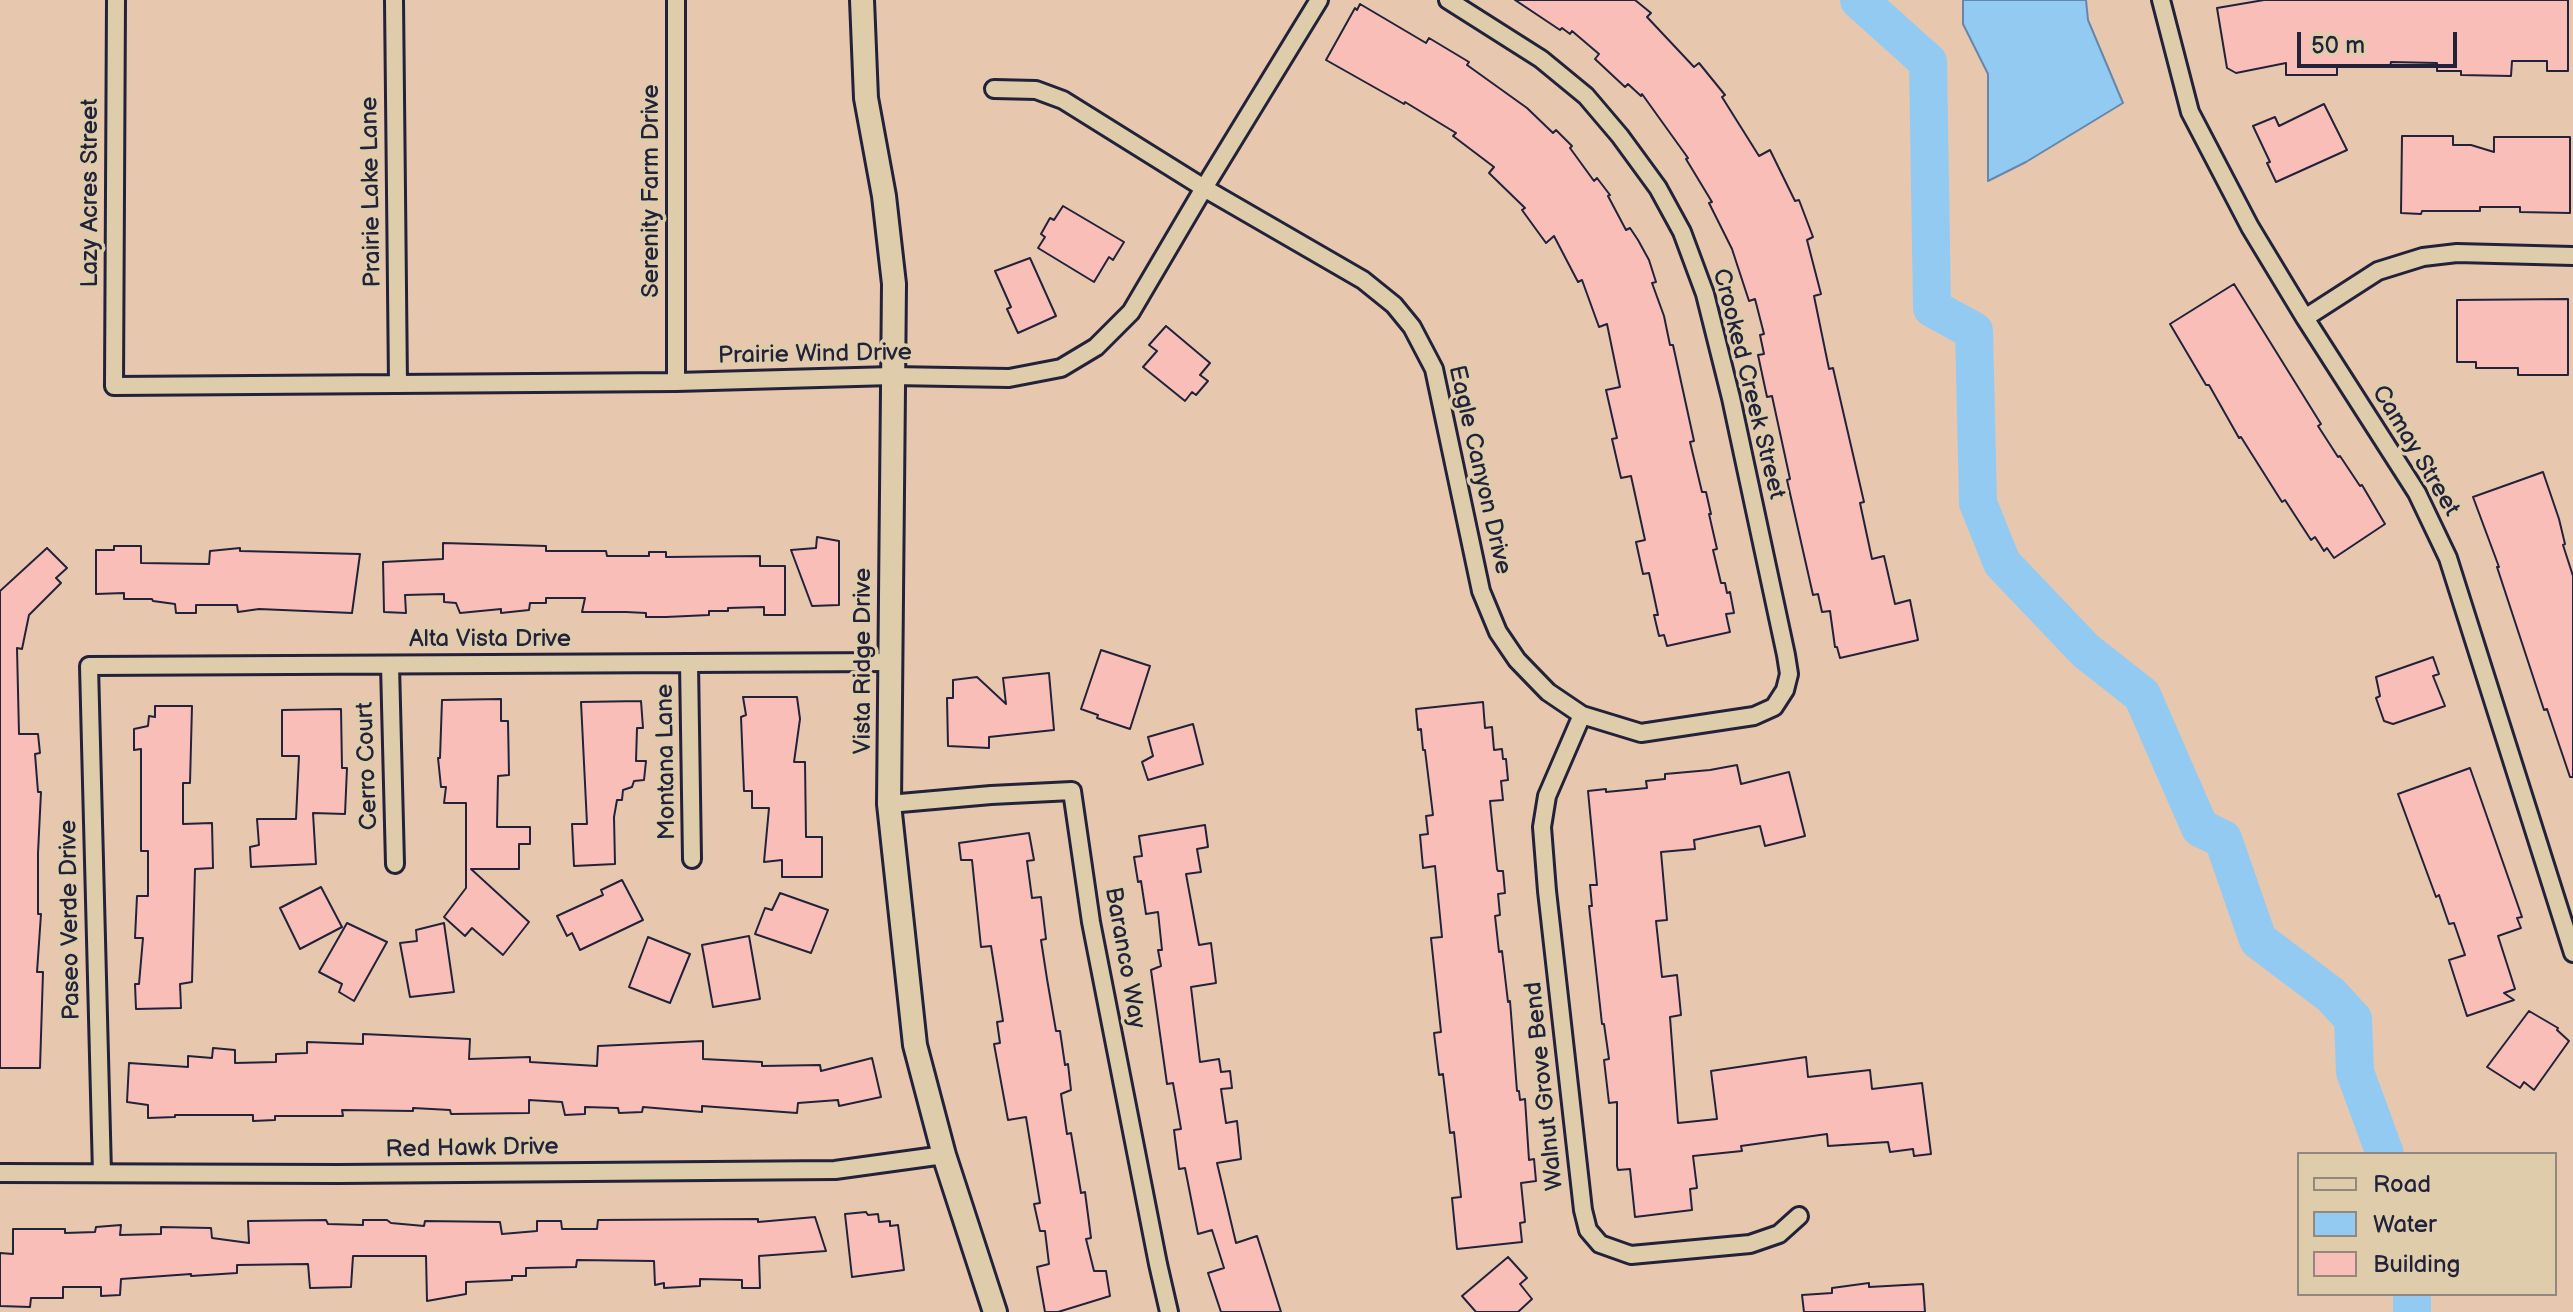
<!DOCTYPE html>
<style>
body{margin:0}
#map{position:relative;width:2573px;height:1312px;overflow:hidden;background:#e7c8ae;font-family:"Balsamiq Sans",sans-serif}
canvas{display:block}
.legend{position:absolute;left:2297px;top:1152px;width:260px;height:144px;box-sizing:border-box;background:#dfccaa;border:2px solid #93887e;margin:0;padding:10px 14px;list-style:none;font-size:24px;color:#22223b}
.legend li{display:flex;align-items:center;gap:16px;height:40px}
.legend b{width:40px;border:2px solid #93887e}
.scale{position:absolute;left:2297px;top:32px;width:160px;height:36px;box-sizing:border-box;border:4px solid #22223b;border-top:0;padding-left:10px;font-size:24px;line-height:28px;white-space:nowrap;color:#22223b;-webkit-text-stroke:6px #dfccaa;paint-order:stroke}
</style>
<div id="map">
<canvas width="2573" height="1312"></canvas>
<ul class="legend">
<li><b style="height:10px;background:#dfccaa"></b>Road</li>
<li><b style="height:22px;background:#93caf2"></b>Water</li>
<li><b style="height:22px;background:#fabeb9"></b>Building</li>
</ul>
<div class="scale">50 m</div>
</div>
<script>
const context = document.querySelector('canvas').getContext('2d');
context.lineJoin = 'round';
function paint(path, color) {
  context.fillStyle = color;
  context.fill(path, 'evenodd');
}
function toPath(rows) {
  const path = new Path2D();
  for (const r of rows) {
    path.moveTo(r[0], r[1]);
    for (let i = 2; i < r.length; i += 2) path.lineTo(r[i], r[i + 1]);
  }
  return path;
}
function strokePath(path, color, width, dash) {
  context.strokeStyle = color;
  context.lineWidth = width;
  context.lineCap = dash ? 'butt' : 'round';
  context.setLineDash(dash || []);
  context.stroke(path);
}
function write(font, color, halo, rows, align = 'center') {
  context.font = font + ' "Balsamiq Sans",sans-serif';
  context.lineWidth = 7;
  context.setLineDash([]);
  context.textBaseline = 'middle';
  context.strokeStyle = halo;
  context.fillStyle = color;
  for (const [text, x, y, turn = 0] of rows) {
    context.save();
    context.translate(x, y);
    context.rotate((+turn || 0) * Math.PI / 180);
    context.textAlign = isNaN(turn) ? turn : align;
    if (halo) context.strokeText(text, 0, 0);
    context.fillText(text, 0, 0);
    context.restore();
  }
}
const water = toPath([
 [1963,0,2086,0,2088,20,2123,103,2026,162,1988,181,1988,74,1963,24,1963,0]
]);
paint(water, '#93caf2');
strokePath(water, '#6687a9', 2);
strokePath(toPath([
 [1859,0,1928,62,1932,308,1974,331,1978,503,2002,563,2086,651,2142,695,2200,828,2223,839,2258,940,2331,995,2353,1019,2355,1072,2385,1154],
 [2412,1294,2412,1312]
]), '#93caf2', 38);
const building = toPath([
 [1515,0,1635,0,1651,13,1647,17,1694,67,1699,63,1725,95,1722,97,1759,156,1770,150,1795,201,1799,200,1813,237,1807,240,1821,294,1814,296,1829,369,1833,368,1864,502,1860,503,1872,559,1884,556,1895,604,1910,600,1918,640,1840,658,1837,647,1835,647,1830,611,1822,612,1818,594,1813,595,1787,480,1790,479,1772,396,1767,397,1758,355,1764,354,1760,335,1764,334,1755,299,1749,301,1732,249,1709,203,1712,202,1686,159,1688,158,1642,94,1641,96,1628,84,1625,87,1595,59,1599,54,1572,31,1570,34,1562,28,1560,30,1515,0],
 [2264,0,2568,0,2568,71,2547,71,2547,61,2512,61,2511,76,2461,75,2461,71,2437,71,2437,63,2391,62,2390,67,2337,65,2337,75,2286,75,2286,63,2236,73,2227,68,2217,8,2264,0],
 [1360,4,1426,43,1429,38,1469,62,1467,65,1527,108,1553,133,1556,130,1572,146,1570,148,1594,181,1597,178,1610,195,1608,196,1626,230,1630,228,1638,240,1649,260,1656,282,1652,283,1664,316,1670,345,1673,345,1694,441,1690,442,1702,492,1706,492,1711,514,1709,514,1717,549,1713,550,1721,583,1725,583,1727,593,1730,592,1734,613,1726,614,1730,632,1667,646,1664,635,1659,636,1654,615,1658,615,1649,573,1643,574,1636,542,1645,540,1631,476,1621,478,1612,439,1617,438,1606,390,1620,387,1607,324,1599,327,1582,280,1578,282,1554,236,1546,243,1522,210,1525,208,1489,173,1494,167,1453,136,1456,133,1405,102,1404,104,1326,60,1355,8,1357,10,1360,4],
 [2324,104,2347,150,2276,182,2267,163,2270,162,2253,126,2275,117,2279,126,2324,104],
 [2402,136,2453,136,2453,145,2471,145,2494,152,2494,137,2570,137,2570,213,2520,212,2520,207,2480,207,2480,211,2422,211,2421,214,2401,213,2402,136],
 [1063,206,1124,242,1113,260,1109,257,1094,282,1038,248,1045,237,1041,234,1050,218,1054,220,1063,206],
 [1030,258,1056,316,1018,333,1007,309,1011,307,995,271,1030,258],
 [2234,284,2321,424,2318,426,2338,457,2340,456,2360,486,2362,485,2385,524,2334,558,2327,548,2324,551,2315,537,2311,540,2285,500,2282,502,2241,437,2239,438,2209,385,2206,385,2170,324,2234,284],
 [2568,299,2568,375,2518,375,2518,368,2476,368,2476,362,2457,362,2457,300,2568,299],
 [1166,326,1210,363,1200,375,1208,381,1196,395,1192,392,1185,401,1143,367,1157,351,1149,345,1166,326],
 [2543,472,2559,519,2565,544,2563,545,2573,576,2573,777,2570,777,2547,709,2544,710,2497,567,2499,567,2473,497,2543,472],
 [817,537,839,541,839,605,812,606,791,550,816,548,817,537],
 [443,543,546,546,546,551,606,551,607,556,649,556,649,552,666,552,666,557,760,556,760,566,785,566,785,615,764,615,764,607,728,608,728,611,709,611,709,615,666,617,646,617,646,613,626,612,582,612,585,598,546,598,546,603,530,603,529,610,501,613,501,609,460,613,456,603,444,602,444,594,405,595,406,613,384,612,383,562,443,559,443,543],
 [114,546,141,546,141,563,209,564,210,551,240,548,240,551,360,554,352,613,259,609,238,612,237,605,196,605,196,613,176,613,175,604,153,601,152,599,124,599,124,593,96,594,96,550,114,550,114,546],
 [47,548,67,568,56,578,61,583,29,615,22,649,17,648,19,734,38,734,40,753,35,754,38,792,41,792,38,853,38,914,41,914,37,972,43,972,40,1068,0,1068,0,591,47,548],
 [1101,650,1150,666,1130,729,1097,718,1098,715,1081,709,1101,650],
 [2433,657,2439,674,2433,676,2445,706,2393,724,2384,721,2376,698,2380,696,2376,677,2433,657],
 [1049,673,1054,730,989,737,989,748,948,746,947,698,953,698,953,680,977,677,1006,704,1003,678,1049,673],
 [743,697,797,697,800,719,794,762,805,762,806,837,822,837,822,877,782,877,782,860,764,862,769,808,752,808,752,791,744,791,741,717,746,715,743,697],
 [501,699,501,721,508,721,509,775,498,776,497,827,530,827,530,844,519,844,519,869,471,869,529,922,503,955,472,928,465,936,444,917,466,888,466,803,444,803,446,787,441,787,438,758,440,758,442,700,501,699],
 [641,701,643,728,637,728,636,761,646,761,644,780,634,781,632,787,623,790,622,800,617,800,614,817,615,864,574,866,572,824,587,824,581,702,641,701],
 [1483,702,1485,728,1492,727,1494,750,1502,749,1503,759,1506,759,1508,780,1501,781,1503,800,1490,801,1497,869,1498,871,1503,871,1505,893,1498,894,1500,915,1495,916,1499,952,1502,951,1508,1002,1510,1001,1517,1091,1519,1091,1520,1100,1525,1099,1529,1160,1534,1159,1536,1181,1521,1183,1525,1222,1520,1223,1522,1242,1457,1249,1452,1198,1461,1197,1454,1132,1450,1133,1443,1074,1439,1075,1434,1033,1441,1032,1431,938,1442,937,1435,866,1423,868,1420,835,1428,834,1426,816,1433,815,1425,750,1423,750,1421,729,1418,730,1416,709,1483,702],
 [155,706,192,706,190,783,183,783,183,824,212,823,213,868,195,869,192,982,180,984,181,1008,136,1009,135,984,139,984,143,938,135,938,137,896,148,896,148,851,141,851,141,749,134,750,134,729,148,726,149,716,155,717,155,706],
 [341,709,342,768,347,768,345,814,313,813,316,864,251,867,250,847,259,845,257,819,296,819,299,756,282,756,282,710,341,709],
 [1193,724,1203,764,1148,780,1142,762,1153,756,1148,737,1193,724],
 [1737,765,1741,784,1789,772,1805,836,1765,846,1760,826,1694,840,1695,849,1661,852,1667,920,1656,921,1662,977,1677,975,1681,1015,1670,1017,1678,1123,1717,1119,1711,1071,1806,1057,1808,1077,1870,1070,1872,1089,1922,1083,1931,1154,1914,1156,1913,1149,1890,1152,1888,1142,1828,1146,1827,1134,1741,1146,1742,1151,1693,1156,1697,1188,1690,1189,1692,1210,1635,1217,1630,1169,1618,1170,1617,1166,1617,1102,1609,1103,1604,1060,1609,1059,1604,1024,1602,1024,1589,906,1592,906,1590,885,1597,885,1588,791,1606,789,1606,792,1647,788,1646,781,1665,779,1665,774,1710,770,1737,765],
 [2470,768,2522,917,2517,918,2521,928,2498,936,2515,989,2504,993,2514,1000,2467,1016,2449,960,2465,955,2454,923,2449,924,2439,895,2436,897,2398,794,2470,768],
 [1205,825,1208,847,1197,849,1201,872,1186,874,1199,945,1211,943,1216,983,1191,987,1200,1062,1219,1059,1221,1072,1230,1071,1232,1088,1221,1089,1226,1123,1237,1121,1241,1159,1217,1163,1236,1243,1257,1236,1281,1312,1221,1312,1208,1273,1224,1268,1212,1230,1198,1234,1185,1168,1179,1169,1174,1130,1181,1129,1173,1083,1167,1084,1151,970,1161,966,1158,950,1162,950,1158,912,1146,914,1141,881,1138,882,1134,857,1142,856,1139,836,1205,825],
 [1029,833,1034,860,1027,861,1032,898,1041,897,1046,939,1041,940,1047,979,1056,1031,1060,1031,1065,1065,1068,1064,1071,1090,1061,1094,1067,1134,1071,1133,1081,1193,1085,1192,1091,1238,1086,1239,1094,1271,1106,1271,1110,1296,1058,1312,1045,1312,1037,1267,1049,1264,1045,1231,1040,1231,1034,1204,1040,1203,1026,1117,1008,1120,994,1044,1000,1043,997,1022,1003,1021,991,946,981,947,972,860,961,860,959,843,1029,833],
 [622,880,643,920,580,950,572,933,567,936,557,916,603,895,601,890,622,880],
 [321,887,342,927,300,949,280,908,321,887],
 [780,893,828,910,811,953,755,934,765,908,772,910,780,893],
 [347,923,387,942,354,1001,339,992,342,984,319,972,347,923],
 [444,923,454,992,410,997,400,943,417,941,416,930,444,923],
 [749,936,760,999,713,1007,702,945,749,936],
 [648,937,690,954,670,1003,629,987,648,937],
 [2529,1011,2558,1028,2557,1030,2569,1041,2534,1090,2524,1082,2520,1088,2487,1067,2529,1011],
 [363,1034,470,1039,469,1059,530,1057,530,1062,597,1066,598,1046,703,1041,703,1059,762,1062,762,1066,820,1065,821,1071,872,1058,881,1097,839,1106,838,1100,798,1103,797,1113,702,1106,702,1112,643,1107,642,1112,619,1113,618,1108,585,1107,585,1114,565,1115,562,1102,529,1100,529,1113,451,1114,450,1110,413,1108,413,1111,342,1110,343,1116,275,1116,275,1120,253,1121,253,1115,175,1115,175,1117,148,1118,148,1105,127,1102,129,1063,188,1067,188,1056,212,1058,213,1048,235,1050,235,1063,276,1062,276,1054,307,1053,307,1042,363,1044,363,1034],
 [866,1212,868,1215,878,1214,879,1222,890,1221,890,1226,898,1225,904,1270,852,1277,845,1214,866,1212],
 [815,1217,826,1251,759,1256,760,1288,742,1288,742,1280,700,1279,700,1286,664,1288,664,1283,655,1285,654,1261,577,1260,576,1267,526,1268,526,1276,512,1276,512,1280,466,1282,466,1294,427,1301,426,1256,353,1256,351,1287,310,1288,308,1264,237,1265,237,1273,191,1276,191,1274,121,1279,120,1295,101,1296,101,1287,63,1287,63,1298,31,1298,30,1307,0,1306,0,1253,13,1254,13,1229,65,1229,65,1233,95,1232,96,1227,121,1225,120,1235,161,1234,161,1227,211,1228,212,1238,249,1243,248,1221,326,1220,328,1224,363,1225,363,1220,387,1220,391,1223,424,1226,425,1221,500,1222,502,1234,537,1231,537,1221,561,1221,562,1229,597,1229,598,1220,758,1219,758,1222,815,1217],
 [1508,1257,1527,1278,1520,1284,1532,1299,1518,1312,1476,1312,1462,1296,1508,1257],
 [1869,1283,1869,1287,1923,1284,1925,1312,1804,1312,1802,1295,1832,1293,1832,1288,1869,1283]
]);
paint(building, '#fabeb9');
strokePath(building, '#22223b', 2);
const minor = toPath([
 [116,0,114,386,676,382,892,376,1009,378,1061,368,1096,347,1131,312,1204,188,1319,0],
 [394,0,398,384],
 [2161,0,2190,112,2250,227,2305,318,2417,493,2448,558,2573,953],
 [994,89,1036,90,1063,100,1204,188,1363,280,1394,305,1412,327,1434,369,1481,591,1498,632,1517,660,1548,692,1582,715,1641,733,1754,716,1774,707,1785,690,1789,674,1786,655,1731,398,1705,294,1682,232,1658,188,1620,136,1586,96,1541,59,1448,0],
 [2305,318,2378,271,2423,257,2457,253,2573,256],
 [676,382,676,0],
 [689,663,692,859],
 [390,665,395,864],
 [1582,715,1547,796,1542,827,1547,891,1583,1210,1588,1230,1600,1244,1631,1255,1750,1244,1779,1234,1799,1216],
 [889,804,991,795,1072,791,1091,922,1158,1264,1169,1312],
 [0,1173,339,1174,835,1170,944,1155],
 [102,1173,89,666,891,662]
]);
const tertiary = toPath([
 [862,0,866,98,884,196,894,284,889,804,915,1045,944,1155,995,1312]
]);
strokePath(minor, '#22223b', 22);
strokePath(tertiary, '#22223b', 28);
strokePath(minor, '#dfccaa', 16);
strokePath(tertiary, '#dfccaa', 22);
write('24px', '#22223b', '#dfccaa', [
 ["Serenity Farm Drive",652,191,-90],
 ["Prairie Lake Lane",372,192,-91],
 ["Lazy Acres Street",91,193,-90],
 ["Prairie Wind Drive",815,355,-1],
 ["Crooked Creek Street",1748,384,76],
 ["Camay Street",2415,451,59],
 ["Eagle Canyon Drive",1479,470,77],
 ["Alta Vista Drive",490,640],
 ["Vista Ridge Drive",864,661,-90],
 ["Montana Lane",667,762,-91],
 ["Cerro Court",368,766,-92],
 ["Paseo Verde Drive",71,920,-91],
 ["Baranco Way",1124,958,80],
 ["Walnut Grove Bend",1545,1086,-96],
 ["Red Hawk Drive",472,1149,-1]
]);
</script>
